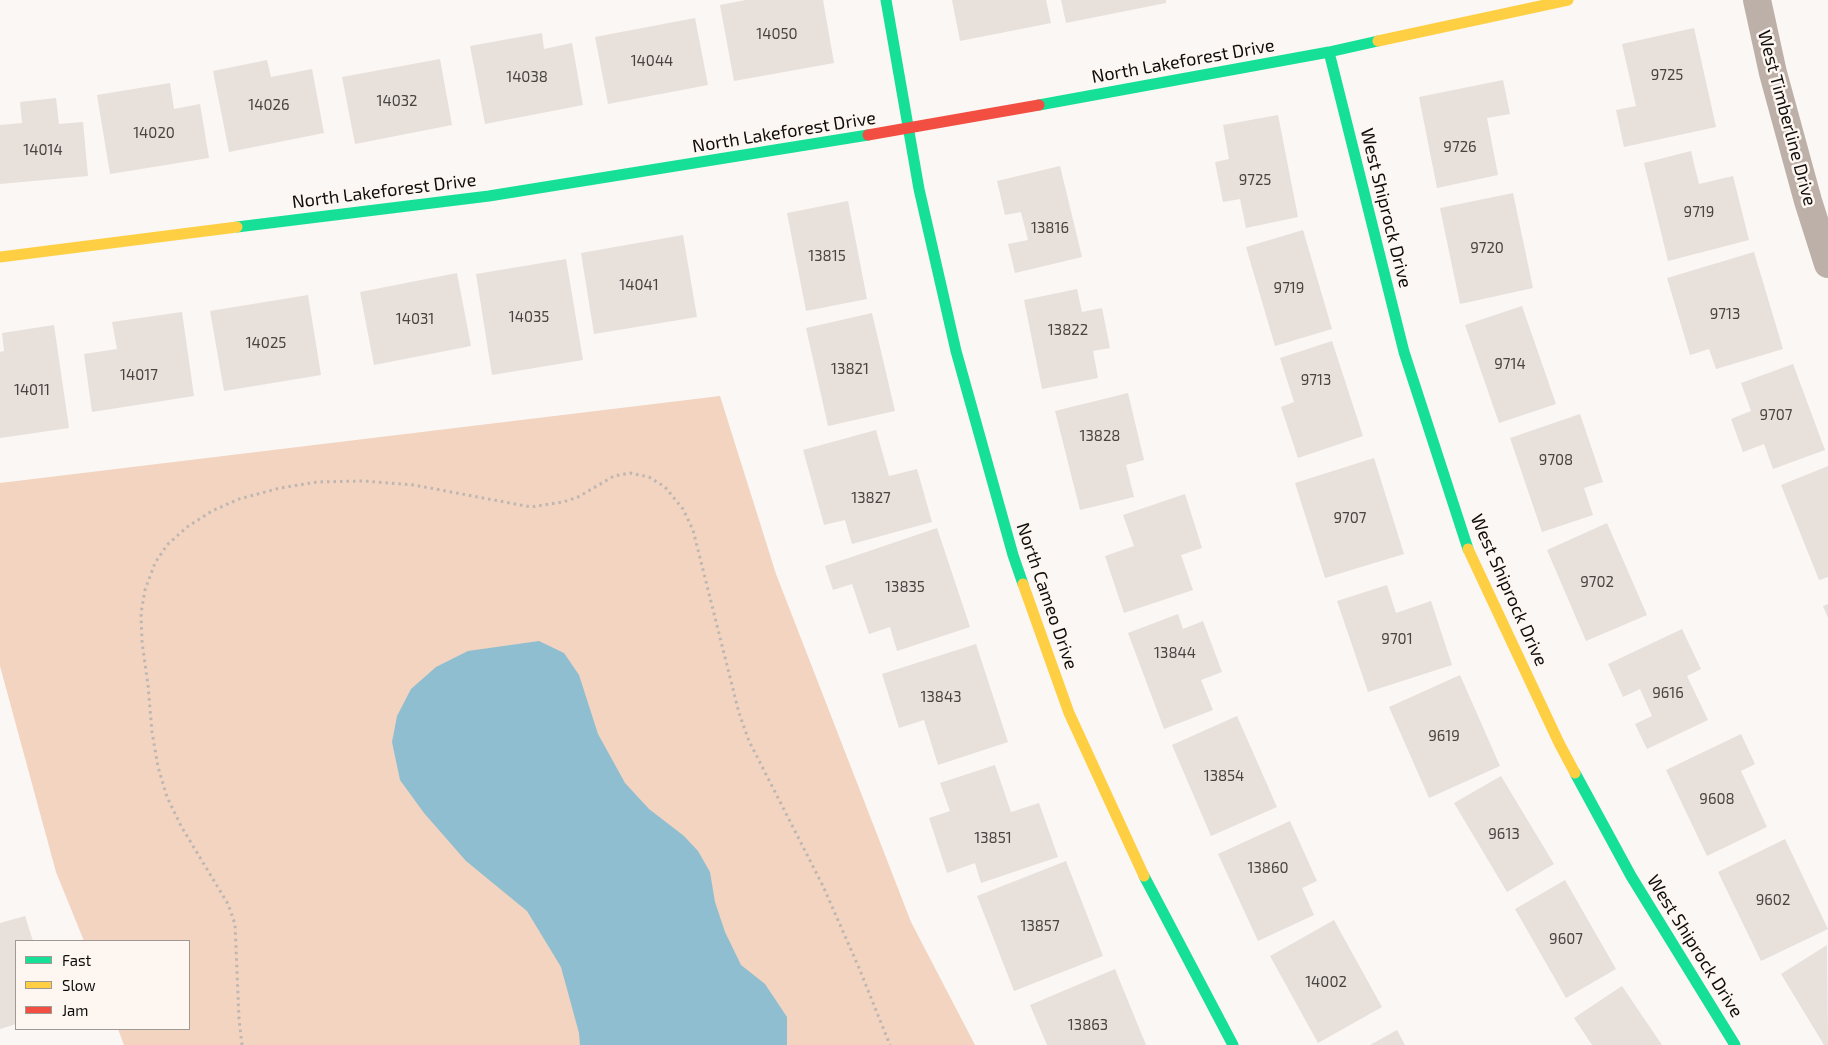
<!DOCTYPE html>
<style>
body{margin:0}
#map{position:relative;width:1828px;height:1045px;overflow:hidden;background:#faf7f4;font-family:"Exo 2",sans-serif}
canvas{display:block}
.legend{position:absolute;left:15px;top:940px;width:175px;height:90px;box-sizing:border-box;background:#fdf6f1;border:1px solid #9e9995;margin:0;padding:6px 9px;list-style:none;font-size:15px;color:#0f0d0b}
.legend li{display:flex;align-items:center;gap:10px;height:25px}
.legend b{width:25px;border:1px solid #9e9995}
</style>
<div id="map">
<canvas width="1828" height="1045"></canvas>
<ul class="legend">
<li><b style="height:6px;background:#16e098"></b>Fast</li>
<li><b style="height:6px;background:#ffcf43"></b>Slow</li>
<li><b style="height:6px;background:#f24e42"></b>Jam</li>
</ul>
</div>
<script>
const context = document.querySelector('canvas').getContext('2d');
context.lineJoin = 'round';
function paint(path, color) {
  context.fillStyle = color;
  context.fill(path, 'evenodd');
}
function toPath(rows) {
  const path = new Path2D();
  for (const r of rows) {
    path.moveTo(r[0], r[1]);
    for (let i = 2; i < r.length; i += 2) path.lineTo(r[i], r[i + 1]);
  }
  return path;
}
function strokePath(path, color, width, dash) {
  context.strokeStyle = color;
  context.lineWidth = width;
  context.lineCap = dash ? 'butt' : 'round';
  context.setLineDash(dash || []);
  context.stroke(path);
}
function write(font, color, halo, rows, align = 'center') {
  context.font = font + ' "Exo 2",sans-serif';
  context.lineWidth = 5;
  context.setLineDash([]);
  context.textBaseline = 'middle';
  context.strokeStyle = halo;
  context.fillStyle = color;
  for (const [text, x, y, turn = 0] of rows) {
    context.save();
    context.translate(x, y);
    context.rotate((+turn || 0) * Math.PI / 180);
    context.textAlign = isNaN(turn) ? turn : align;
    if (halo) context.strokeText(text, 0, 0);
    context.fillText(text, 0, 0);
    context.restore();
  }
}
paint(toPath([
 [720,396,776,574,911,922,975,1045,124,1045,118,1029,189,1029,189,941,84,941,56,872,0,666,0,483]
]), '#f2d4c0');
paint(toPath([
 [539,641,564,653,579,675,598,734,625,783,649,809,684,836,698,851,710,872,715,902,725,932,741,965,765,984,787,1017,787,1045,580,1045,579,1033,561,967,527,911,466,861,424,813,400,780,392,742,397,716,411,689,436,667,468,651]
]), '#8ebed0');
paint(toPath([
 [746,0,823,0,834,63,734,81,720,5],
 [952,0,1046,0,1051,23,960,41],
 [1061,0,1166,0,1166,3,1066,23],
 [695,18,708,85,608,104,595,37],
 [1694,28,1716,127,1624,147,1616,110,1636,106,1622,44],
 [542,33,544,49,572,43,583,105,485,124,470,46],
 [440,59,452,125,355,144,342,77],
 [267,60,271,77,312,69,324,133,229,152,213,71],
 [1503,80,1510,114,1487,118,1498,175,1437,188,1419,97],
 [170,83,174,109,200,104,209,158,110,174,97,95],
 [56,98,59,124,83,122,88,176,0,184,0,125,22,123,20,102],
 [1278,115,1298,217,1246,228,1240,199,1223,202,1215,162,1229,159,1223,125],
 [1691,151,1699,184,1733,176,1749,240,1668,261,1644,163],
 [1060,166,1082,257,1015,273,1008,244,1028,240,1021,212,1005,215,997,181],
 [1513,193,1533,288,1460,304,1440,208],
 [848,201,867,299,806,311,787,213],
 [1303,230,1332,329,1275,346,1246,247],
 [683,235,697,317,594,334,581,253],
 [1754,252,1783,349,1716,369,1709,349,1690,355,1667,278],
 [566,259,583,360,492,375,476,274],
 [457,273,471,346,374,365,360,292],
 [1077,289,1082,312,1102,308,1110,348,1093,351,1098,378,1042,389,1024,300],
 [308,295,321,375,224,391,210,311],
 [1522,306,1556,404,1499,423,1465,325],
 [182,312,194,396,92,412,84,354,117,349,112,322],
 [872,313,895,411,828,426,806,328],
 [54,325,69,428,0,438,0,352,4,351,2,333],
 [1332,341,1363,436,1298,458,1281,407,1294,402,1280,358],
 [1793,364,1825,450,1773,469,1764,444,1743,452,1731,419,1751,411,1741,383],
 [1128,393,1144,460,1126,465,1134,497,1080,510,1055,411],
 [1580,414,1603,482,1584,488,1593,515,1542,532,1510,438],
 [876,430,889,476,917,469,932,522,852,544,845,520,824,525,803,450],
 [1374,458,1404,554,1325,578,1295,483],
 [1828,466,1828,577,1819,580,1781,485],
 [1185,494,1202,548,1181,555,1193,590,1124,613,1105,556,1134,546,1123,515],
 [1607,523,1647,615,1586,641,1547,550],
 [937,528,970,627,897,651,890,627,869,634,852,584,833,590,825,566],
 [1387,585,1396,613,1431,601,1452,665,1368,692,1337,601],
 [1828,604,1828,618,1823,606],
 [1178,614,1183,629,1203,621,1222,672,1201,680,1213,710,1164,729,1128,633],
 [1682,629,1701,669,1687,676,1708,720,1647,749,1635,724,1652,716,1640,689,1623,697,1608,664],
 [976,644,1008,742,938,765,924,720,899,728,882,674],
 [1460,675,1500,766,1429,798,1389,707],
 [1237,716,1277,807,1211,836,1172,745],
 [1741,734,1755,764,1741,771,1767,827,1707,856,1666,770],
 [995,765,1011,812,1039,803,1058,857,981,883,975,863,947,873,929,818,950,811,940,783],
 [1501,776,1554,864,1507,892,1454,803],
 [1290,821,1317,881,1302,888,1314,915,1258,941,1218,854],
 [1785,839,1828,929,1761,961,1718,872],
 [1066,861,1103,956,1014,991,977,896],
 [1565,880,1616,969,1566,998,1515,909],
 [25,916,33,941,16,941,16,1024,0,1029,0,923],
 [1334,920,1382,1007,1318,1043,1270,956],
 [1827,945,1828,1045,1824,1045,1781,974],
 [1115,969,1146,1045,1047,1045,1030,1005],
 [1622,986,1662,1045,1592,1045,1574,1018],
 [1397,1030,1405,1045,1370,1045]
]), '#e8e0db');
strokePath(toPath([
 [242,1045,239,1019,235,924,228,904,181,826,167,797,158,767,152,732,148,685,142,642,141,613,145,590,155,563,167,545,187,527,212,511,239,499,280,488,317,482,364,481,414,485,531,507,563,502,578,497,614,476,630,473,649,477,665,487,683,509,693,530,739,713,749,741,823,886,859,968,890,1045]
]), '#beb6b1', 3, [2.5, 4]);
strokePath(toPath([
 [1757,0,1773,73,1808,201,1828,264]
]), '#bdb0a8', 28);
strokePath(toPath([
 [886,0,919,189,956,351,1013,555,1023,584],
 [1329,52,1404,352,1468,549],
 [1039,105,1329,52,1378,41],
 [237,227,489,196,868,135],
 [1575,773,1631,876,1735,1045],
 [1144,876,1233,1045]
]), '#16e098', 11);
strokePath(toPath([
 [1378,41,1568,0],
 [0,257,237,227],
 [1468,549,1559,743,1575,773],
 [1023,584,1069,713,1144,876]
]), '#ffcf43', 11);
strokePath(toPath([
 [868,135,1039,105]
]), '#f24e42', 11);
write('15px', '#484441', null, [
 ["14050",777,34],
 ["14044",652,61],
 ["9725",1667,75],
 ["14038",527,77],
 ["14032",397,101],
 ["14026",269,105],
 ["14020",154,133],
 ["9726",1460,147],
 ["14014",43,150],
 ["9725",1255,180],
 ["9719",1699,212],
 ["13816",1050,228],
 ["9720",1487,248],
 ["13815",827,256],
 ["14041",639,285],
 ["9719",1289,288],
 ["9713",1725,314],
 ["14035",529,317],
 ["14031",415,319],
 ["13822",1068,330],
 ["14025",266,343],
 ["9714",1510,364],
 ["13821",850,369],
 ["14017",139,375],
 ["9713",1316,380],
 ["14011",32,390],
 ["9707",1776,415],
 ["13828",1100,436],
 ["9708",1556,460],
 ["13827",871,498],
 ["9707",1350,518],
 ["9702",1597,582],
 ["13835",905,587],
 ["9701",1397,639],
 ["13844",1175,653],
 ["9616",1668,693],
 ["13843",941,697],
 ["9619",1444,736],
 ["13854",1224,776],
 ["9608",1717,799],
 ["9613",1504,834],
 ["13851",993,838],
 ["13860",1268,868],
 ["9602",1773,900],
 ["13857",1040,926],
 ["9607",1566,939],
 ["14002",1326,982],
 ["13863",1088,1025]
]);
write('18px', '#0f0d0b', '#fdf6f1', [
 ["North Lakeforest Drive",1183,61,-10],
 ["West Timberline Drive",1787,118,75],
 ["North Lakeforest Drive",784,132,-9],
 ["North Lakeforest Drive",384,191,-7],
 ["West Shiprock Drive",1386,208,76],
 ["West Shiprock Drive",1509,590,66],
 ["North Cameo Drive",1047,596,71],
 ["West Shiprock Drive",1695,946,58]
]);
</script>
